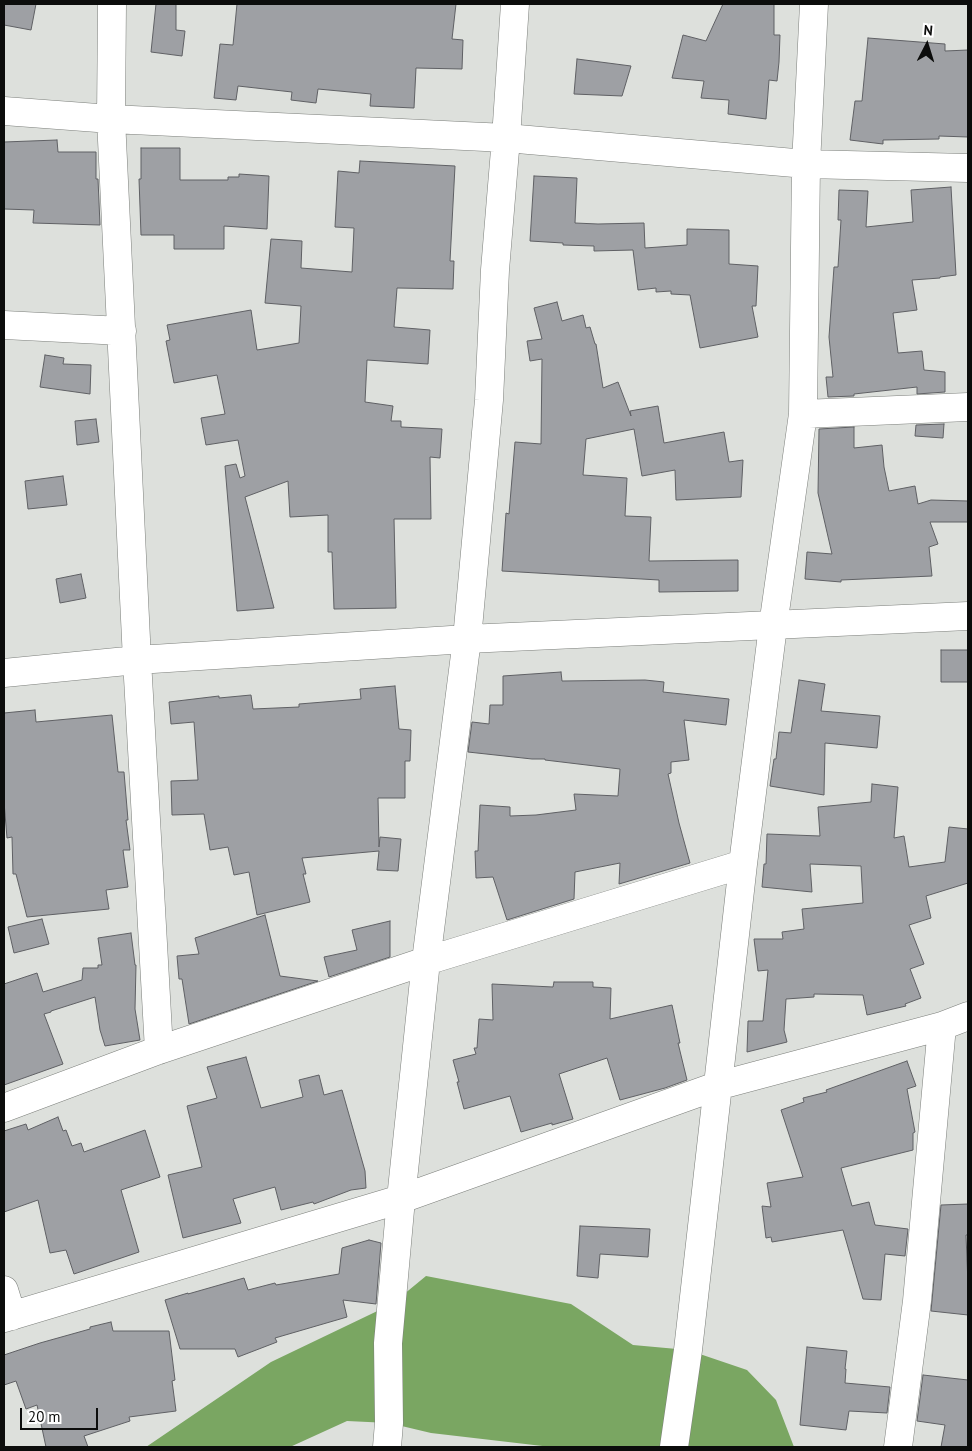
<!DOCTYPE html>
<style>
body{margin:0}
#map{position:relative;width:972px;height:1451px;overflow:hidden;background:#dde0dc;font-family:"PT Sans",sans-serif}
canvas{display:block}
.frame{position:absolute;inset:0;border:5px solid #0c0d0c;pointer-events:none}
.north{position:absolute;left:902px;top:20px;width:50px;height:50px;-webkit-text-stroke:4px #fff;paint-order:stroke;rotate:5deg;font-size:14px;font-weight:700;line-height:20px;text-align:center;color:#0c0d0c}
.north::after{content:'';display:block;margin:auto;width:18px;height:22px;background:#0c0d0c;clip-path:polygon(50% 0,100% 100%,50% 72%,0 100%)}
.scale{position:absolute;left:20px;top:1408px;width:78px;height:22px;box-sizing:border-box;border:2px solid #0c0d0c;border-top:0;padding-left:6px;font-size:15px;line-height:18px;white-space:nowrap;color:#0c0d0c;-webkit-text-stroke:4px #fff;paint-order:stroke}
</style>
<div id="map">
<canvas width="972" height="1451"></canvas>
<div class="frame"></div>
<div class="north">N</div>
<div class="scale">20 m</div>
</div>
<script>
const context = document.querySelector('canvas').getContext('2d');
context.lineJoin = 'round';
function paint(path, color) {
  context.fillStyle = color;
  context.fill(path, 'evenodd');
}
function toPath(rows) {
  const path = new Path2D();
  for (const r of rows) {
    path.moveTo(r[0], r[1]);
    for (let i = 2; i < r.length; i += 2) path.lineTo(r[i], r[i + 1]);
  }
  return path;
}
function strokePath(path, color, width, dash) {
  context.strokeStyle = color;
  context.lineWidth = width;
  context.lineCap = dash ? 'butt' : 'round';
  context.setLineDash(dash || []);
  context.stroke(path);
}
paint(toPath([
 [426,1276,571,1304,633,1345,688,1350,747,1370,776,1400,794,1447,551,1447,431,1433,389,1423,347,1421,290,1447,146,1447,271,1362,392,1304]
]), '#7aa662');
const building = toPath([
 [4,4,36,4,31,30,4,25,4,4],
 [156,4,176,4,176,30,185,31,182,56,151,52,156,4],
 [237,4,456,4,452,39,463,40,462,69,416,68,414,108,370,106,371,94,318,89,316,103,291,100,292,92,238,86,236,100,214,98,220,44,233,45,237,4],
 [723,4,774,4,774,35,780,35,779,62,777,81,769,80,766,119,728,114,729,100,701,98,704,81,672,78,683,35,706,41,723,4],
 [868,38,945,44,945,51,968,50,968,137,939,136,939,139,883,140,883,144,850,140,855,101,862,101,868,38],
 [577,59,631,66,622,96,574,94,577,59],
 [57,140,58,152,96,152,96,179,98,179,100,225,33,223,34,210,4,209,4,142,57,140],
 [141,148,180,148,180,180,228,180,228,177,239,177,239,174,269,176,267,229,224,226,224,249,174,249,174,235,141,235,139,179,141,179,141,148],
 [360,161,455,166,450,261,454,261,453,289,397,288,394,327,430,330,428,364,367,360,365,402,393,406,391,421,401,421,401,427,442,429,440,458,430,457,431,519,394,519,396,608,334,609,332,552,328,552,328,515,290,517,288,481,245,497,274,608,237,611,225,466,236,464,240,478,245,476,238,440,206,445,201,418,225,414,217,375,174,383,166,341,170,340,167,325,251,310,257,350,299,343,301,306,265,303,271,239,302,241,301,268,352,272,354,228,335,227,338,171,359,173,360,161],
 [534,176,577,178,575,223,598,224,644,223,645,248,687,245,687,229,729,230,729,264,758,266,756,306,752,306,758,337,700,348,690,295,671,294,671,291,656,292,656,288,638,290,633,250,594,251,594,246,563,245,563,243,530,241,534,176],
 [951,187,956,275,940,277,940,278,912,280,917,310,893,313,898,353,922,351,924,370,945,372,945,392,917,394,917,387,854,394,854,396,828,397,826,377,833,377,829,337,834,267,838,267,841,220,838,220,839,190,868,191,866,227,913,222,911,190,951,187],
 [557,302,562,321,583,315,586,328,590,327,595,344,596,344,603,388,618,382,631,416,630,411,658,406,664,443,724,432,729,462,743,460,741,497,676,500,675,470,642,476,634,429,586,439,583,475,627,478,625,516,651,517,649,561,738,560,738,591,659,592,659,580,502,571,506,513,509,514,515,442,541,444,542,359,530,361,527,341,542,339,534,308,557,302],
 [45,355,64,358,63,364,91,365,90,394,40,387,45,355],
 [96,419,99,442,77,445,75,421,96,419],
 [944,424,943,438,915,436,916,425,944,424],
 [854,427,854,448,882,445,884,467,889,491,915,486,918,504,931,500,968,501,968,522,930,522,938,544,929,547,932,576,841,580,841,582,805,579,807,552,832,554,818,493,819,429,854,427],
 [63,476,67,505,28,509,25,481,63,476],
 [81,574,86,598,60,603,56,579,81,574],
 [941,650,968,650,968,682,941,682,941,650],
 [561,672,562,681,645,680,664,682,663,692,729,699,726,725,684,720,689,760,671,762,671,773,668,774,679,823,690,863,619,884,620,863,575,872,574,899,507,920,493,877,476,878,475,851,478,851,480,805,510,807,510,816,536,815,576,810,574,794,618,796,620,769,545,760,545,759,532,759,468,752,472,722,489,724,490,705,503,705,503,676,561,672],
 [799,680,825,684,821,711,880,716,877,748,825,743,824,795,770,786,774,759,776,759,779,732,791,733,799,680],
 [395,686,399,729,411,730,410,761,405,761,405,798,378,798,379,847,380,837,401,839,398,871,377,870,379,851,302,858,306,874,303,874,310,902,257,915,249,872,234,875,228,847,210,850,204,814,172,815,171,781,198,780,194,722,171,724,169,702,219,696,219,698,251,695,253,709,299,707,299,704,361,699,360,689,395,686],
 [35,710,36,722,112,715,118,772,124,772,128,820,126,820,130,850,123,850,128,887,106,890,109,909,27,917,16,874,13,874,12,837,7,838,4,802,4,713,35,710],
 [872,784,898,787,894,838,904,836,909,867,945,862,949,827,968,829,968,883,926,896,931,918,909,925,924,964,910,969,921,998,905,1004,906,1006,867,1015,863,995,814,994,814,997,786,999,784,1030,787,1042,747,1052,748,1021,763,1021,768,970,758,971,754,939,783,939,782,932,804,929,802,909,863,903,861,866,810,864,812,892,762,887,764,864,766,864,767,834,820,836,818,807,871,802,872,784],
 [265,915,280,976,318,981,189,1024,182,979,179,979,177,956,199,954,195,938,265,915],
 [42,919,49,944,14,953,8,927,42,919],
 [390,921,390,957,329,977,324,957,357,950,352,930,390,921],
 [131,933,135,965,136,965,135,1009,140,1040,105,1046,100,1030,95,997,51,1011,51,1012,44,1014,63,1064,4,1085,4,984,37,973,43,992,82,980,83,968,98,968,98,965,102,965,98,938,131,933],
 [554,982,593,982,593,987,611,988,610,1019,672,1005,680,1043,678,1043,687,1080,665,1088,620,1100,607,1058,559,1074,573,1119,552,1125,552,1123,521,1132,510,1096,464,1109,457,1082,459,1082,453,1060,476,1054,474,1048,477,1048,479,1019,493,1020,492,984,553,987,554,982],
 [246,1057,261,1108,303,1097,299,1080,319,1075,324,1095,342,1090,365,1171,366,1188,351,1190,314,1204,313,1202,281,1210,275,1187,233,1199,241,1223,183,1238,168,1175,202,1167,187,1106,217,1098,207,1067,246,1057],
 [907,1061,916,1086,907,1089,915,1132,913,1133,913,1150,841,1168,852,1206,869,1202,875,1225,908,1229,905,1256,885,1254,881,1300,863,1299,843,1230,772,1242,771,1237,766,1238,762,1206,771,1207,767,1183,803,1177,781,1110,804,1102,803,1098,827,1092,826,1090,907,1061],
 [58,1117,63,1131,66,1130,72,1146,81,1143,84,1152,145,1130,160,1177,121,1190,139,1252,74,1274,66,1250,50,1253,38,1200,4,1212,4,1131,26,1124,28,1130,58,1117],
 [968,1204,968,1235,966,1235,968,1284,968,1315,931,1311,941,1205,968,1204],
 [580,1226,650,1229,648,1257,600,1254,598,1278,577,1276,580,1226],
 [369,1240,381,1243,376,1304,343,1300,347,1317,275,1338,277,1342,238,1357,235,1349,180,1349,165,1300,188,1293,188,1294,244,1278,248,1290,275,1283,276,1285,339,1274,342,1248,369,1240],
 [111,1322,113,1331,169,1331,175,1380,172,1381,176,1411,129,1417,130,1421,84,1436,88,1447,46,1447,37,1405,26,1409,16,1381,4,1385,4,1355,40,1343,90,1329,90,1327,111,1322],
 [807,1347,847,1351,845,1369,846,1369,845,1383,890,1387,887,1413,849,1411,846,1430,800,1425,807,1347],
 [923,1375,968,1380,968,1447,941,1447,945,1425,917,1421,923,1375]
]);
paint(building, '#9ea0a4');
strokePath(building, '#5f6064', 1);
const minor = toPath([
 [112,4,111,119,137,660,159,1050],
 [4,111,111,119,506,138,806,164,968,168],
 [4,325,122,331],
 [803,414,968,407],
 [4,673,137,660,467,639,968,616],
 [4,1108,159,1050,426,961,743,864],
 [4,1290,12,1316],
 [4,1318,401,1199,717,1086,942,1026,968,1016],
 [387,1447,389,1423,388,1343,401,1199,426,961,467,639,489,400,495,270,506,138,515,4],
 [674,1447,688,1350,743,864,773,626,803,414,806,164,814,4],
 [898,1447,917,1301,942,1026]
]);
strokePath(minor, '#7c7f7b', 29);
strokePath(minor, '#fff', 28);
</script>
